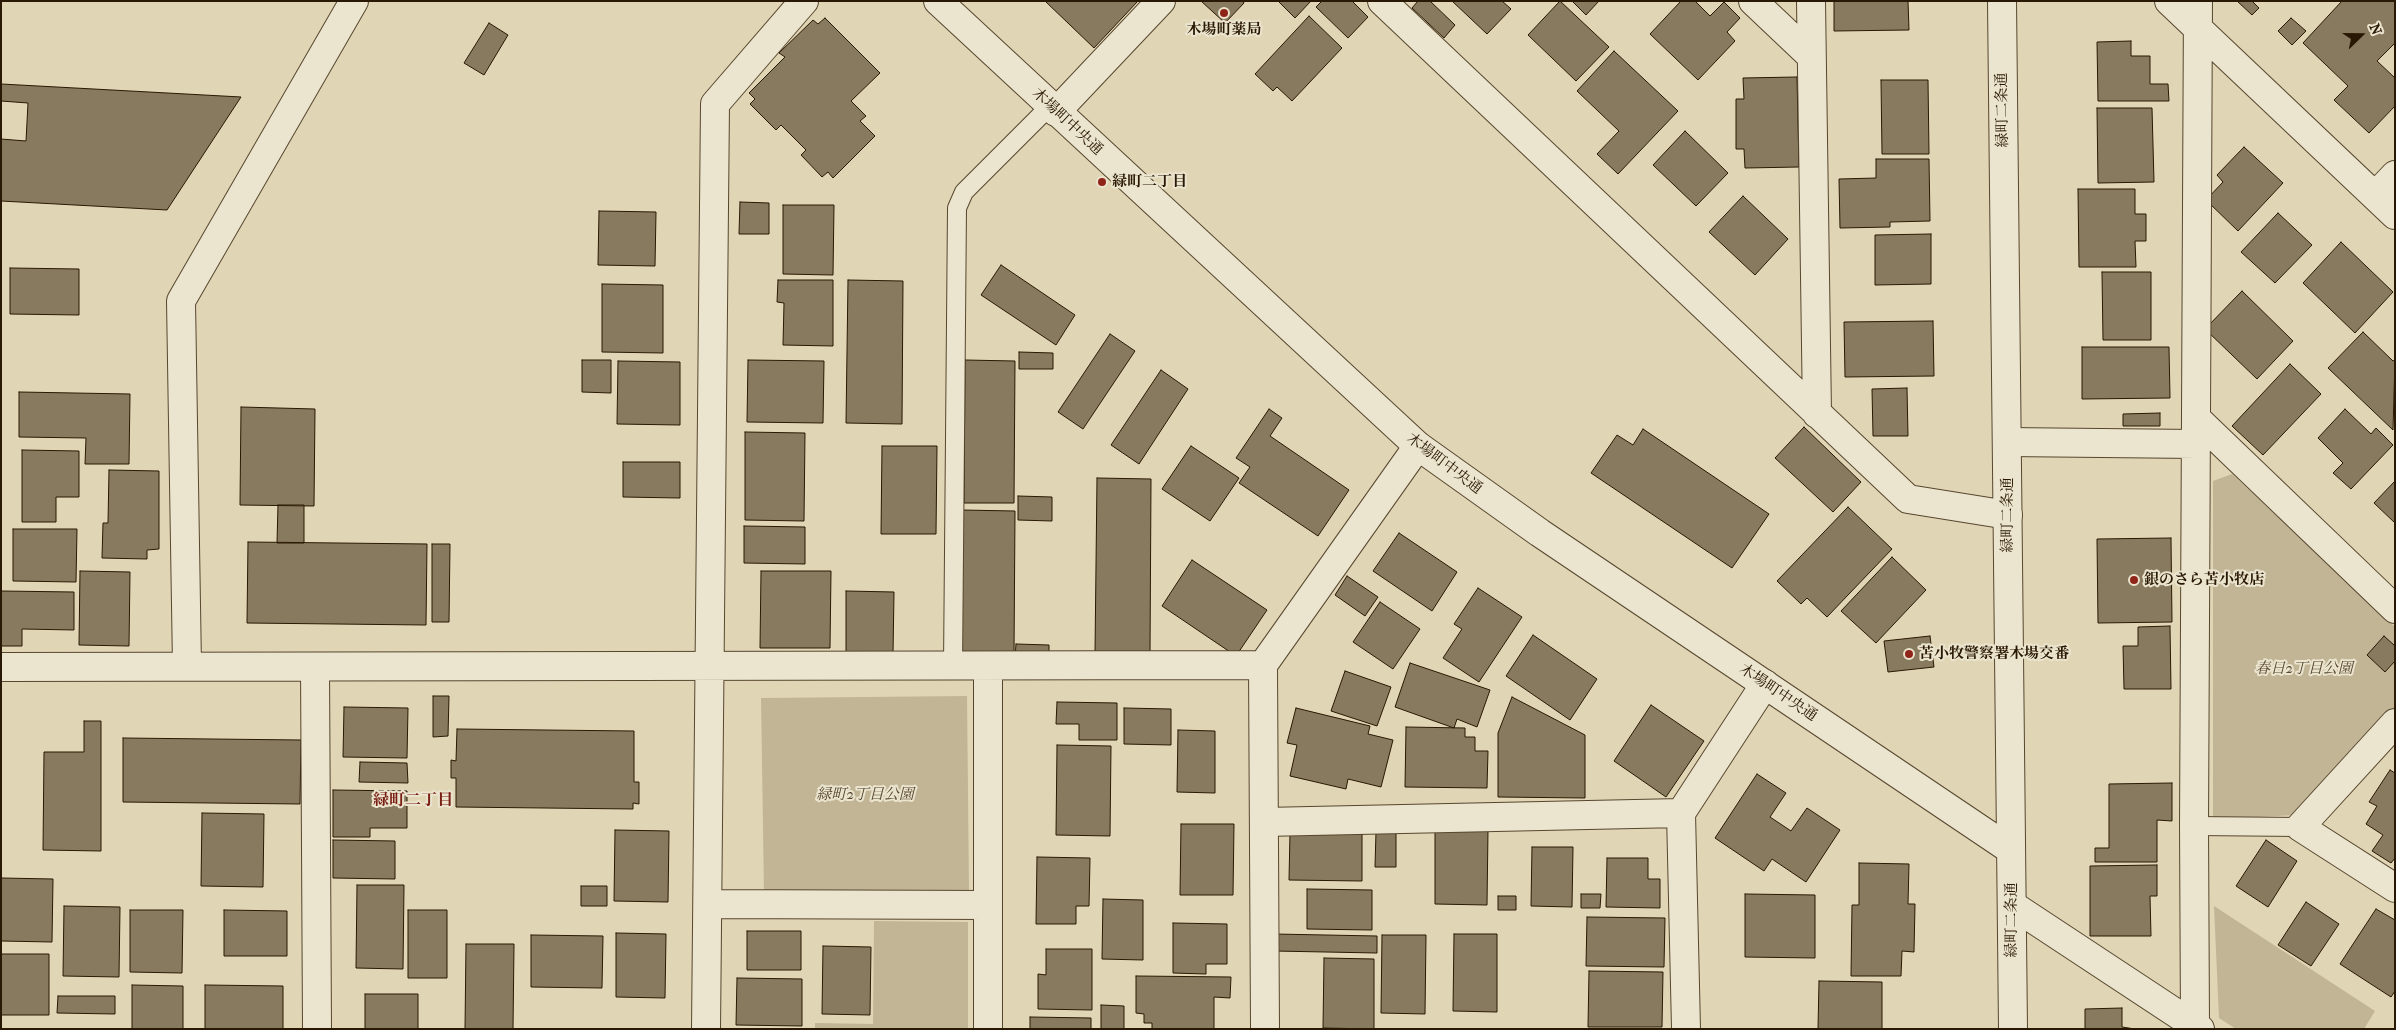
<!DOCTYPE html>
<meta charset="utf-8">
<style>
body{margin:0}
#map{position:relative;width:2396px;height:1030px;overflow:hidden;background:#e0d5b4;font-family:"IM FELL French Canon",serif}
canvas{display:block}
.frame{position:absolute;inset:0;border:2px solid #291803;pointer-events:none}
.north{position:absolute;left:2336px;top:10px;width:50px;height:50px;-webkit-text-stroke:4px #ebe4ce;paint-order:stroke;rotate:68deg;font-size:14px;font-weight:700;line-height:20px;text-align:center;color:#291803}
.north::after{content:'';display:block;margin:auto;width:18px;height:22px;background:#291803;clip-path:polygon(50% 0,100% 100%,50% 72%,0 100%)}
</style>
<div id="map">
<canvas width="2396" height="1030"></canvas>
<div class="frame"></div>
<div class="north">N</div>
</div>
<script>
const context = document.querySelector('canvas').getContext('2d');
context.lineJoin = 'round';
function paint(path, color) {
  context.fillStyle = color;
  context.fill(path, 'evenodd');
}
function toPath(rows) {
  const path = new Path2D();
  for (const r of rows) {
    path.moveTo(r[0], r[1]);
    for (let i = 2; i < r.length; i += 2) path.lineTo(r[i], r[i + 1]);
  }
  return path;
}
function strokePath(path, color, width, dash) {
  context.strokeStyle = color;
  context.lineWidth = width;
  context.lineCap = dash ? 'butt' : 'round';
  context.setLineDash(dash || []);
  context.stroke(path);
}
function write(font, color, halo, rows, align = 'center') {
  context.font = font + ' "IM FELL French Canon","Noto Serif JP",serif';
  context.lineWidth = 4;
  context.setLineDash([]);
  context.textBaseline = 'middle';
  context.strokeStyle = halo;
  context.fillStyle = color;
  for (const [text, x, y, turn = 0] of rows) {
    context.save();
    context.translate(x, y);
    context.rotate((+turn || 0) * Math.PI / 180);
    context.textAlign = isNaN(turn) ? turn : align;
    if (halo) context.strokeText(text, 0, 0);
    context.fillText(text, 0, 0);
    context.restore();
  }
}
paint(toPath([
 [2232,474,2395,627,2395,712,2298,815,2213,819,2213,481],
 [967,696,969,891,764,893,761,698],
 [2214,906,2375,1011,2364,1029,2236,1029,2219,1018],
 [874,921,968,922,968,1029,815,1029,815,1023,873,1024]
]), '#c1b596');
const building = toPath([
 [1045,1,1138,1,1094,48,1045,1],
 [1201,1,1243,1,1244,3,1225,23,1201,1],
 [1278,1,1311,1,1295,18,1278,1],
 [1322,1,1352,1,1368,17,1348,38,1316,7,1322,1],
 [1418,1,1430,1,1455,25,1444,38,1412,8,1418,1],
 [1452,1,1502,1,1511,9,1487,34,1452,1],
 [1560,1,1609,47,1576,81,1528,35,1560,1],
 [1572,1,1599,1,1586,15,1572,1],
 [1681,1,1695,1,1710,16,1724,2,1740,18,1727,32,1735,41,1698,80,1650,34,1681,1],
 [1834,1,1908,1,1909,30,1834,31,1834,1],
 [2237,1,2252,1,2259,8,2252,15,2237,1],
 [2342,1,2395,1,2395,43,2377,61,2395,78,2395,106,2369,133,2334,100,2348,86,2303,43,2342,1],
 [1309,16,1342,48,1292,101,1277,87,1273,91,1255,74,1309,16],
 [825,18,880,73,851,101,866,116,860,121,875,136,833,178,828,172,822,177,801,155,806,150,781,125,776,130,750,104,755,99,749,93,785,57,779,53,813,20,818,24,825,18],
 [2291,18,2306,31,2292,45,2278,31,2291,18],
 [489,23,508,35,484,75,464,63,489,23],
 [2131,41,2131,56,2150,56,2150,84,2168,84,2169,101,2098,101,2097,42,2131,41],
 [1614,51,1678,111,1618,174,1597,154,1619,131,1577,91,1614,51],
 [1797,77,1799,167,1745,168,1744,149,1736,149,1736,99,1744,99,1743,78,1797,77],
 [1881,80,1928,80,1929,154,1882,154,1881,80],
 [1,84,241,97,167,210,1,201,1,84],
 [1,101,28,103,26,141,1,139,1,101],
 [2097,108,2152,108,2154,182,2098,183,2097,108],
 [1685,131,1728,173,1696,206,1653,165,1685,131],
 [2244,147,2283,183,2238,231,2206,200,2223,182,2217,175,2244,147],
 [1876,159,1929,159,1930,221,1890,222,1890,227,1840,228,1839,179,1876,178,1876,159],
 [2078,189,2135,189,2135,214,2146,214,2146,241,2135,241,2136,267,2079,267,2078,189],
 [1743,196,1788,239,1755,275,1709,232,1743,196],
 [740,202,769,203,769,234,739,234,740,202],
 [783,205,834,205,833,275,783,274,783,205],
 [599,211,656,212,655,266,598,265,599,211],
 [2278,213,2312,245,2275,283,2241,252,2278,213],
 [1931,234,1931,284,1875,285,1875,235,1931,234],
 [2341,242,2393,292,2355,333,2303,283,2341,242],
 [1001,265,1075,315,1056,345,981,295,1001,265],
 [10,268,79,269,79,315,10,314,10,268],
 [2102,272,2151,272,2151,340,2103,340,2102,272],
 [778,280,833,280,833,346,783,345,784,303,777,302,778,280],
 [848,280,903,281,902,424,846,423,848,280],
 [602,284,663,285,663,353,602,352,602,284],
 [2242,291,2293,341,2257,379,2205,329,2242,291],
 [1933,321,1934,376,1845,377,1844,322,1933,321],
 [2363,332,2393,361,2395,360,2393,430,2328,368,2363,332],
 [1110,334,1135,351,1083,429,1058,412,1110,334],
 [2082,347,2169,347,2170,398,2082,399,2082,347],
 [1019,352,1053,353,1053,369,1019,369,1019,352],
 [582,360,611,360,611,393,582,392,582,360],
 [748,360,824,361,823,423,747,422,748,360],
 [965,360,1015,361,1014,503,964,503,965,360],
 [618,361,680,362,680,425,617,424,618,361],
 [2290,364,2321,394,2263,455,2232,426,2290,364],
 [1161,370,1188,389,1139,464,1111,445,1161,370],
 [1907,388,1908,436,1873,436,1872,389,1907,388],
 [19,392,130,394,129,464,85,464,86,438,19,437,19,392],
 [241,407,315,409,314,506,240,505,241,407],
 [1269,409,1282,418,1270,436,1349,490,1318,536,1239,483,1250,467,1236,458,1269,409],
 [2345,409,2371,434,2376,428,2393,445,2351,489,2333,473,2343,463,2318,438,2345,409],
 [2160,413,2160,426,2123,426,2123,414,2160,413],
 [1804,427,1861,482,1833,512,1775,458,1804,427],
 [1643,429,1769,514,1732,568,1591,473,1617,435,1633,445,1643,429],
 [745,432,805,433,804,521,745,520,745,432],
 [882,446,937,446,936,534,881,534,882,446],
 [1191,446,1239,478,1210,521,1162,489,1191,446],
 [22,450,79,451,79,497,56,497,56,522,22,522,22,450],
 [623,462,680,462,680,498,623,497,623,462],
 [109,470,159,471,159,549,147,550,147,559,102,558,103,523,108,523,109,470],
 [1097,478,1151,479,1150,654,1095,653,1097,478],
 [2395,481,2395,523,2374,503,2395,481],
 [1018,496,1052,497,1052,521,1018,520,1018,496],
 [278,505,304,505,304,543,277,543,278,505],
 [1848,507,1892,549,1827,617,1807,598,1801,604,1777,581,1848,507],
 [961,510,1015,511,1014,654,960,653,961,510],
 [744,526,805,527,805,564,744,563,744,526],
 [13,529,77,529,76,582,13,581,13,529],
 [1399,533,1457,572,1432,611,1373,571,1399,533],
 [2171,538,2172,622,2098,623,2097,539,2171,538],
 [248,542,427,544,426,625,247,623,248,542],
 [432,544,450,544,449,622,432,622,432,544],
 [1892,557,1926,590,1876,643,1841,611,1892,557],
 [1192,560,1267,610,1236,656,1162,606,1192,560],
 [80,571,130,572,129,646,79,645,80,571],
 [761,571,831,571,830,648,760,648,761,571],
 [1347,576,1378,597,1365,616,1335,595,1347,576],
 [1478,588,1522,617,1479,682,1443,658,1462,629,1454,624,1478,588],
 [1,591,74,592,74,630,22,629,22,646,1,646,1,591],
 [846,591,894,592,893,654,846,654,846,591],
 [1380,602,1420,629,1393,669,1353,642,1380,602],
 [2170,626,2171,689,2124,689,2123,646,2138,646,2138,627,2170,626],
 [1533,635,1597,679,1570,720,1506,676,1533,635],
 [1930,636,1934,667,1888,672,1884,641,1930,636],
 [2384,636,2395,646,2395,661,2385,672,2367,655,2384,636],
 [1016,644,1049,645,1049,659,1015,658,1016,644],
 [1410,663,1490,690,1477,727,1457,719,1454,728,1395,707,1410,663],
 [1345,671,1391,687,1377,726,1331,711,1345,671],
 [433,696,449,696,448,736,433,737,433,696],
 [1512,697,1585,735,1585,798,1498,797,1498,733,1512,697],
 [1057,702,1117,703,1117,740,1079,740,1079,724,1056,724,1057,702],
 [1651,705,1704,741,1666,797,1614,761,1651,705],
 [344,707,408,708,407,758,343,757,344,707],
 [1124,708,1171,709,1171,745,1124,744,1124,708],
 [1296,708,1370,726,1368,734,1393,740,1381,787,1348,779,1346,789,1290,776,1297,745,1287,743,1296,708],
 [84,721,101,721,101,851,43,850,44,752,84,752,84,721],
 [1406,727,1465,728,1465,737,1475,737,1475,751,1488,751,1487,788,1405,787,1406,727],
 [457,729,634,731,634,782,639,782,639,804,633,803,633,809,456,807,456,778,451,778,451,760,456,761,457,729],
 [1178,730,1215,731,1215,793,1177,792,1178,730],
 [123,738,301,740,300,804,123,802,123,738],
 [1057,745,1111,746,1110,836,1056,835,1057,745],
 [360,762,407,763,408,783,359,782,360,762],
 [2390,770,2395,773,2395,858,2391,863,2372,851,2383,835,2366,824,2377,806,2369,802,2390,770],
 [1757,774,1786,793,1770,817,1791,831,1807,808,1840,830,1806,882,1772,859,1764,871,1715,838,1757,774],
 [2172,783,2172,821,2157,820,2157,862,2095,862,2095,848,2109,848,2109,784,2172,783],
 [333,790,407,791,407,828,370,828,370,837,333,837,333,790],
 [202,813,264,814,263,887,201,886,202,813],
 [1181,824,1234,824,1233,895,1180,895,1181,824],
 [1435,829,1488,830,1487,905,1435,904,1435,829],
 [615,830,669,831,668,902,614,901,615,830],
 [1376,832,1396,832,1396,867,1375,867,1376,832],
 [1290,833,1362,834,1362,881,1289,880,1290,833],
 [333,840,395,841,395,879,333,878,333,840],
 [2266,840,2297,861,2268,907,2236,886,2266,840],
 [1532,847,1573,847,1572,907,1531,906,1532,847],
 [1037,857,1090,858,1089,906,1076,906,1076,924,1036,924,1037,857],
 [1607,858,1648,858,1648,879,1660,879,1660,908,1606,907,1607,858],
 [1859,863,1909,864,1908,904,1915,904,1914,952,1902,951,1901,976,1851,976,1852,905,1859,905,1859,863],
 [2157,865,2157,896,2150,896,2151,936,2090,936,2090,866,2157,865],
 [1,878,53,879,52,942,1,941,1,878],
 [357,885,404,885,403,969,356,968,357,885],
 [581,886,607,886,607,906,581,906,581,886],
 [1307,889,1372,890,1372,930,1307,929,1307,889],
 [1581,894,1601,894,1600,908,1581,908,1581,894],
 [1745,894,1815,895,1815,958,1745,957,1745,894],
 [1498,896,1516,896,1516,910,1498,910,1498,896],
 [1103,899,1143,900,1143,960,1102,959,1103,899],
 [2306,902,2339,924,2311,966,2278,945,2306,902],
 [64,906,120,907,119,977,63,976,64,906],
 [2376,909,2395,920,2395,991,2391,997,2340,964,2376,909],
 [130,910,183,910,182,973,130,972,130,910],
 [224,910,287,911,287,956,224,956,224,910],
 [408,910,447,910,447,978,408,978,408,910],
 [1587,917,1665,918,1664,967,1586,966,1587,917],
 [1173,923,1227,924,1227,964,1206,964,1206,974,1173,973,1173,923],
 [747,931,801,931,801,970,747,970,747,931],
 [616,933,666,934,665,998,616,997,616,933],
 [1274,934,1377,936,1377,953,1274,951,1274,934],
 [1454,934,1497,934,1497,1012,1453,1011,1454,934],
 [531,935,603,936,602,988,531,987,531,935],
 [1382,935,1426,935,1425,1014,1381,1013,1382,935],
 [466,944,514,944,513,1029,465,1029,466,944],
 [823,946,871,947,870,1015,822,1014,823,946],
 [1046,949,1092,949,1092,1010,1038,1009,1038,974,1046,975,1046,949],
 [1,954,49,954,49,1015,1,1015,1,954],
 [1324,958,1374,959,1374,1029,1323,1028,1324,958],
 [1589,971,1663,972,1662,1027,1588,1027,1589,971],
 [1136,976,1231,977,1230,998,1214,997,1214,1029,1152,1029,1152,1023,1144,1023,1144,1014,1136,1013,1136,976],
 [737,978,802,979,802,1026,736,1025,737,978],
 [1819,981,1882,982,1882,1029,1818,1029,1819,981],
 [132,985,183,986,183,1029,132,1029,132,985],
 [205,985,283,986,283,1029,205,1029,205,985],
 [365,994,418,994,418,1029,365,1029,365,994],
 [58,996,115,996,115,1014,57,1013,58,996],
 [1101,1005,1124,1006,1124,1029,1101,1029,1101,1005],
 [2122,1008,2122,1027,2135,1029,2085,1029,2085,1009,2122,1008],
 [1030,1017,1091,1018,1091,1029,1030,1029,1030,1017]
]);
paint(building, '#887a5f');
strokePath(building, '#291803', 1);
const service = toPath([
 [953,666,957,208,964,192,1050,106],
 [2194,826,2300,827]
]);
const minor = toPath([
 [1382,1,1908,499,2008,515],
 [1753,1,1810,55],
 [1811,1,1817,414],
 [2169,1,2395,215],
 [1056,112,1161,1],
 [2375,196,2395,175],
 [2196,418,2395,609],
 [2007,442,2196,444],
 [187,666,181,301,354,1],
 [988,666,988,1029],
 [1,667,1263,665],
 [315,667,317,1029],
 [2395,723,2300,827,2395,888],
 [1264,822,1681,813],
 [708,904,988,905],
 [2012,905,2200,1029],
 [2195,1025,2194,826,2198,1],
 [706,1029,715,104,804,1],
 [1265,1029,1263,665,1418,446],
 [1686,1029,1681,813,1765,684]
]);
const tertiary = toPath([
 [938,1,1418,446,1540,533,2011,850],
 [2002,1,2013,1029]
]);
strokePath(service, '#57472f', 20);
strokePath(minor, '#57472f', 30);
strokePath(tertiary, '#57472f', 30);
strokePath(service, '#ebe4ce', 18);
strokePath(minor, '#ebe4ce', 28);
strokePath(tertiary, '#ebe4ce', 28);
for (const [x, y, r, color] of [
 [1224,13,5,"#8f2418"],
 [1102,182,5,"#8f2418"],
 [2134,580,5,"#8f2418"],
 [1909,654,5,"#8f2418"]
]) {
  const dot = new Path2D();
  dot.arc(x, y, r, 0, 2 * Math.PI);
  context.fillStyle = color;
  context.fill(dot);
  strokePath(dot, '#ebe4ce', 2);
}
write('bold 15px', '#291803', '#ebe4ce', [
 ["木場町薬局",1224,30,"center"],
 ["緑町二丁目",1112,182],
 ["銀のさら苫小牧店",2144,580],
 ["苫小牧警察署木場交番",1919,654]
], 'left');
write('15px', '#291803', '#ebe4ce', [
 ["緑町二条通",2003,110,-91],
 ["木場町中央通",1067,122,43],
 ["木場町中央通",1444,464,37],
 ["緑町二条通",2008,515,-90],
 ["木場町中央通",1778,693,34],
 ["緑町二条通",2012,920,-90]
]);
write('italic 15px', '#57472f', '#ebe4ce', [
 ["春日2丁目公園",2304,669],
 ["緑町2丁目公園",865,795]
]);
write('bold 16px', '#7a1f14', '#ebe4ce', [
 ["緑町二丁目",413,801]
]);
</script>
